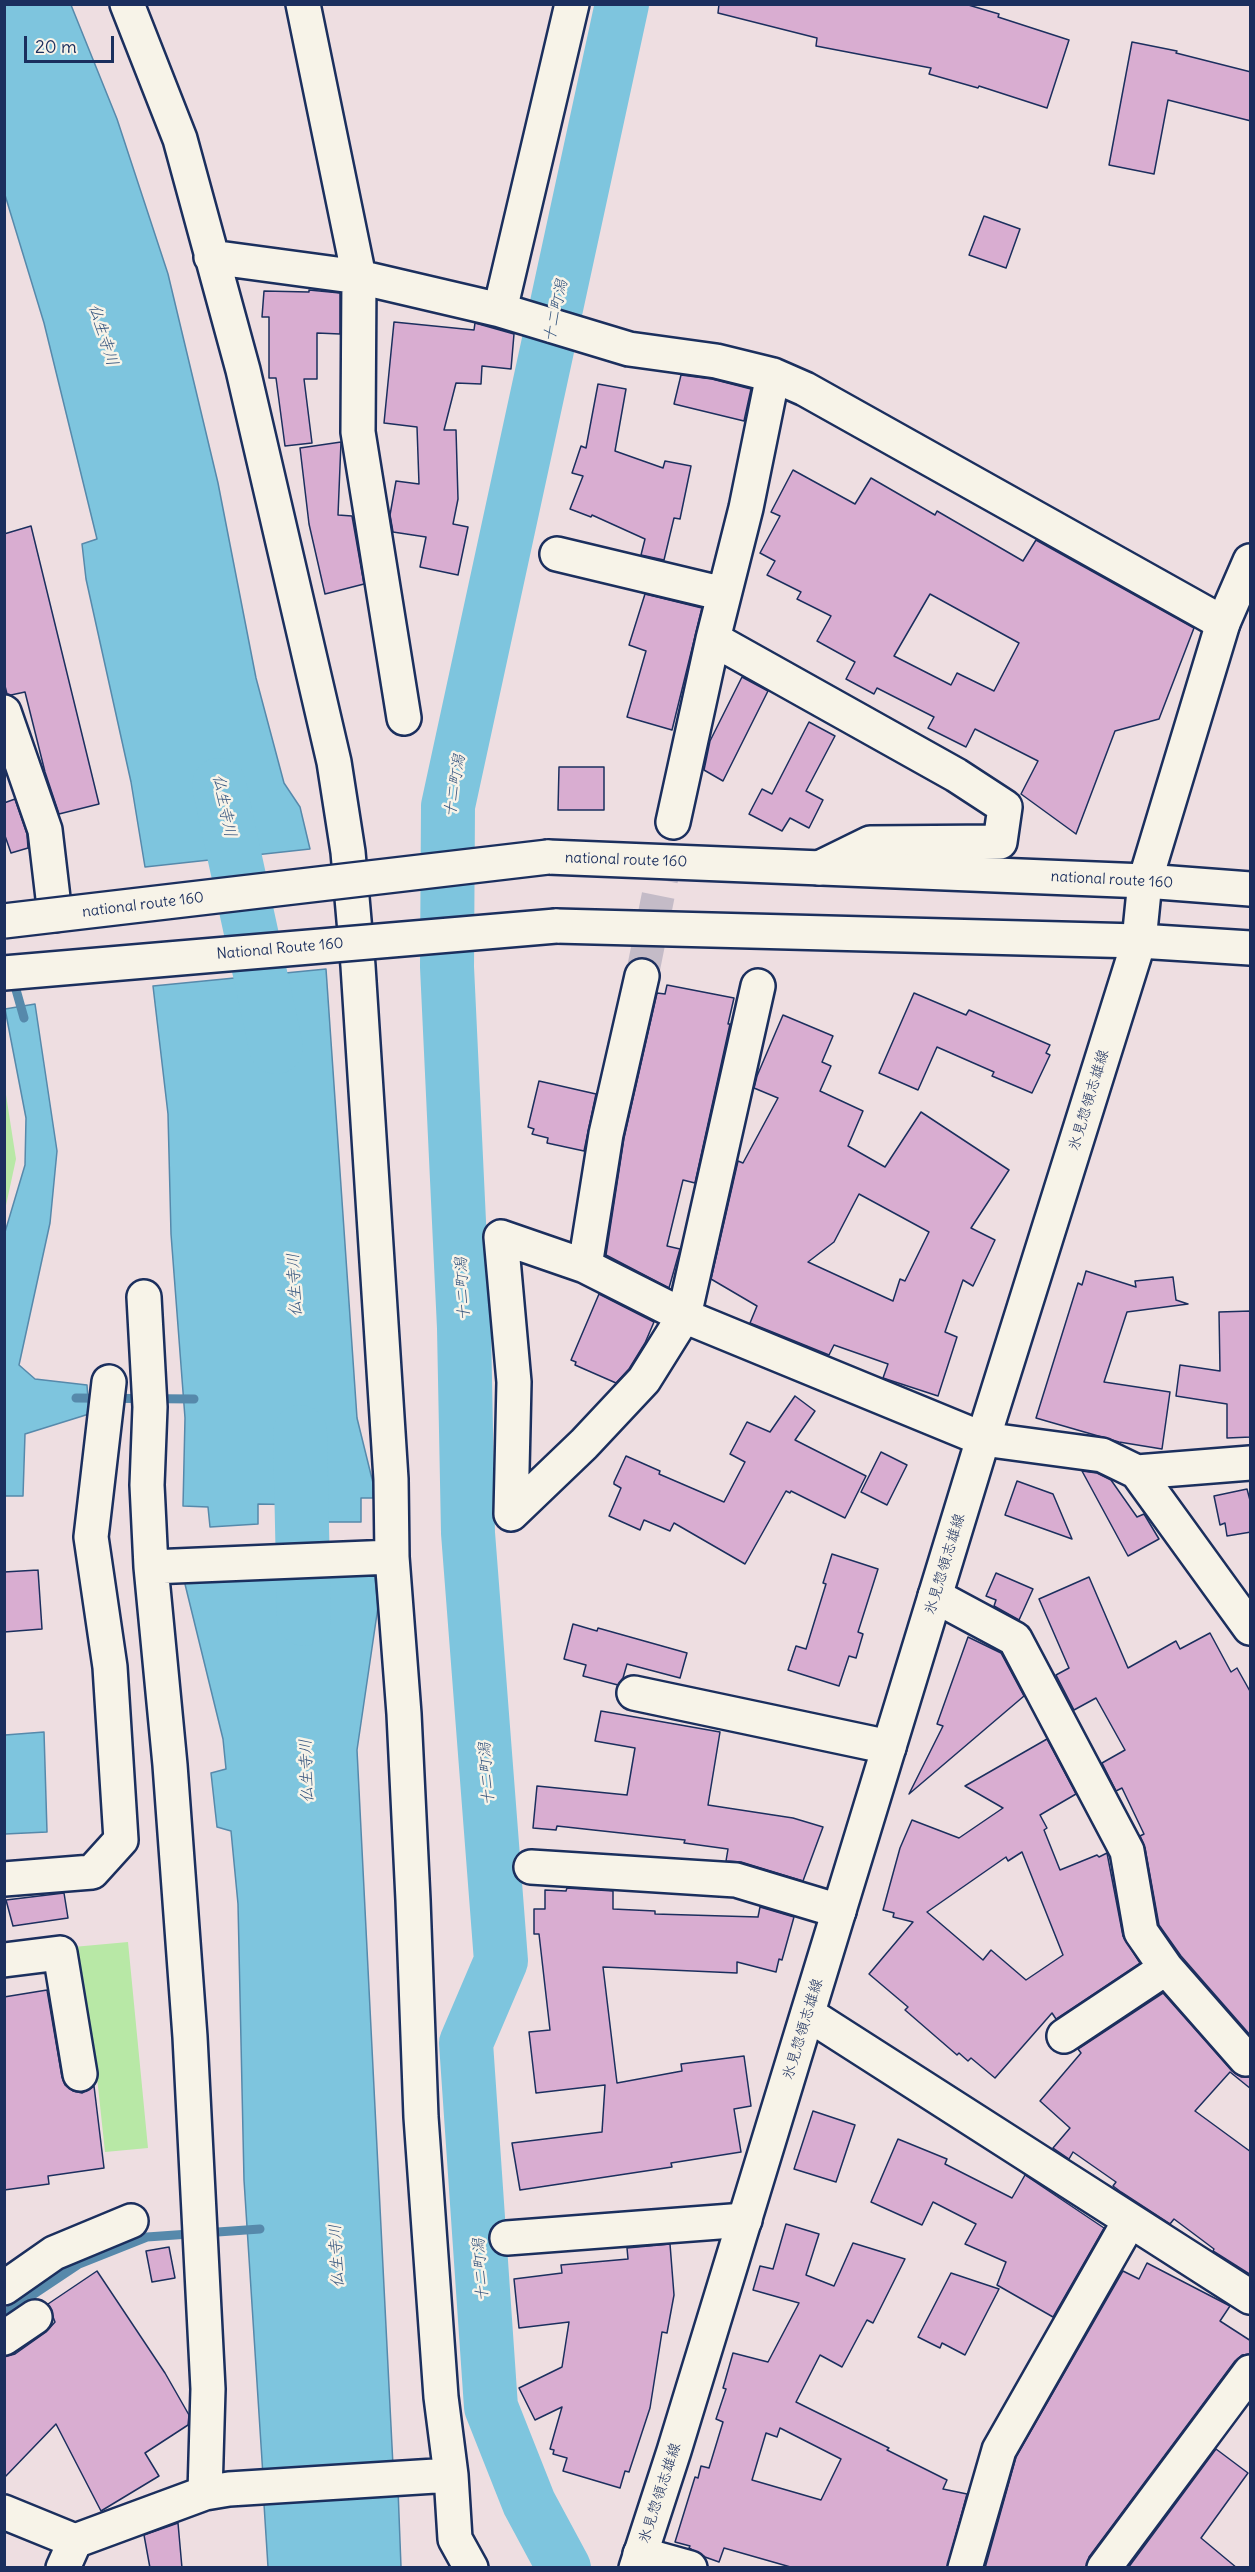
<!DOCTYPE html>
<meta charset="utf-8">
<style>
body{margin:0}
#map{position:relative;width:1255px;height:2572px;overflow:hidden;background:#eedee1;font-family:Delius,sans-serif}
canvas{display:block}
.frame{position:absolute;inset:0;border:6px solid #1b2f5e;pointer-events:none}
.scale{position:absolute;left:24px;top:36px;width:90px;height:27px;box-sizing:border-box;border:3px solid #1b2f5e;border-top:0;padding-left:8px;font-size:18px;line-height:21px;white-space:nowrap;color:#1b2f5e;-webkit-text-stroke:4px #f7f3e8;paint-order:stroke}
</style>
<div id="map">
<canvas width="1255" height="2572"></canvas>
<div class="frame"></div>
<div class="scale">20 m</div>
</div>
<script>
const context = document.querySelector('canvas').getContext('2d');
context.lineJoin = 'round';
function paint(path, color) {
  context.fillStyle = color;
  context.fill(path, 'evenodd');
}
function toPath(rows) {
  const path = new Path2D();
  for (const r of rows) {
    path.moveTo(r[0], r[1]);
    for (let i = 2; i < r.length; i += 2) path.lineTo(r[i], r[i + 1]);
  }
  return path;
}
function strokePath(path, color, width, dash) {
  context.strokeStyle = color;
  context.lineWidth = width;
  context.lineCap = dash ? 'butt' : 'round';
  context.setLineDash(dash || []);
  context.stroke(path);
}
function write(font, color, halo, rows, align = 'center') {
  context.font = font + ' Delius,"Klee One",sans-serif';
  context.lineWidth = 5;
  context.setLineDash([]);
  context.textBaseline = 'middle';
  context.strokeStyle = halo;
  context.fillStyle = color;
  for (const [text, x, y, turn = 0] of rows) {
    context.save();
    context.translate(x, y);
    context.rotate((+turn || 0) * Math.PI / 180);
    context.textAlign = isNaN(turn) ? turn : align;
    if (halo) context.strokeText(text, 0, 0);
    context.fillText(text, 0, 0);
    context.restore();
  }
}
paint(toPath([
 [4,1082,16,1159,5,1210,4,1210],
 [128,1942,148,2148,105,2152,97,2077,86,2079,51,1949]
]), '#b8e8a6');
const water = toPath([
 [4,5,71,5,117,119,168,274,218,483,256,678,284,783,300,807,310,849,145,867,131,782,86,579,82,544,97,539,44,323,5,195,4,5],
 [326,969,357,1418,373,1483,373,1498,361,1498,361,1522,310,1522,309,1505,258,1504,258,1524,210,1527,208,1507,183,1506,185,1418,171,1234,168,1114,153,986,326,969],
 [35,1004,57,1151,50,1223,19,1365,35,1379,87,1385,89,1414,25,1434,23,1496,5,1496,5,1232,25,1165,26,1118,5,1009,35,1004],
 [374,1569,378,1607,357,1750,393,2466,263,2476,244,2180,238,1904,231,1831,217,1827,211,1773,226,1769,223,1739,183,1576,374,1569],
 [44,1732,47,1832,5,1834,5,1735,44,1732],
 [398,2489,401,2567,268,2567,264,2504,398,2489]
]);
paint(water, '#7ec5de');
strokePath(water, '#5689ab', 1.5);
strokePath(toPath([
 [13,979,24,1018],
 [76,1398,194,1399],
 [4,2314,79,2264,147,2237,260,2229]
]), '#5689ab', 9);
strokePath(toPath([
 [219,785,276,1047],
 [300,1432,304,1619],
 [564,2568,529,2503,491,2407,466,2043,501,1961,468,1533,464,1328,447,967,448,806,622,4]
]), '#7ec5de', 54);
const building = toPath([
 [719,4,965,4,999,14,998,17,1069,40,1047,108,979,86,978,88,929,74,931,68,816,46,817,38,718,13,719,4],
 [1132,42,1177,51,1176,53,1251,72,1251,121,1168,100,1154,174,1109,165,1132,42],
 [984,216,1020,229,1006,268,969,255,984,216],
 [309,290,340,293,340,334,317,333,317,379,304,379,312,443,285,446,276,378,269,378,269,317,262,317,264,291,309,292,309,290],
 [394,322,474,330,475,323,514,334,511,369,482,366,481,384,456,383,444,430,456,430,458,499,453,524,468,527,458,575,420,567,426,537,393,532,390,515,396,481,419,484,417,427,384,423,394,322],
 [681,375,712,379,751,389,744,421,674,404,681,375],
 [598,384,626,389,615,451,663,468,665,461,691,466,680,519,674,518,664,560,641,555,645,539,592,515,591,517,570,509,583,476,572,473,581,446,586,448,598,384],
 [341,442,338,515,352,516,364,584,325,594,309,524,300,448,341,442],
 [793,470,855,504,871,478,935,515,937,511,1023,561,1036,540,1194,628,1159,719,1115,731,1076,834,1021,794,1038,761,975,729,966,747,928,728,934,717,877,688,874,694,846,679,855,662,817,641,831,616,797,599,801,592,767,575,775,561,760,553,780,516,771,512,793,470],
 [930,594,1019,643,994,691,957,673,951,685,894,656,930,594],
 [31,526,99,804,59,814,45,772,25,692,11,695,7,694,4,682,4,534,31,526],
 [645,594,702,608,672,730,627,717,646,651,629,645,645,594],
 [742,677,768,691,723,781,704,770,710,741,742,677],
 [809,722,835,736,806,791,823,800,809,828,790,818,782,831,749,814,762,789,772,794,809,722],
 [559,767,604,767,604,810,558,810,559,767],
 [15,799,27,834,28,848,11,853,4,833,4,803,15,799],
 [667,985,734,998,728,1024,730,1024,695,1183,683,1180,667,1246,680,1249,669,1288,606,1255,624,1138,657,993,665,994,667,985],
 [914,993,966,1015,969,1010,1050,1045,1046,1053,1050,1055,1032,1093,992,1076,994,1072,937,1047,918,1090,879,1073,914,993],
 [783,1015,833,1036,822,1062,831,1066,820,1091,863,1111,848,1146,885,1167,921,1112,1009,1170,971,1228,995,1240,973,1286,963,1280,945,1332,957,1337,938,1396,883,1378,888,1364,834,1345,829,1355,750,1323,757,1306,711,1279,738,1161,743,1163,778,1098,754,1088,757,1076,783,1015],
 [859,1194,929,1232,905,1281,900,1279,893,1301,808,1262,834,1242,859,1194],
 [539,1081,596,1094,584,1151,547,1143,548,1138,532,1134,534,1129,528,1127,539,1081],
 [1086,1271,1136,1287,1135,1281,1173,1277,1176,1300,1188,1304,1127,1312,1104,1382,1170,1392,1162,1449,1119,1442,1036,1418,1078,1283,1082,1285,1086,1271],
 [599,1294,654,1322,645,1343,629,1369,616,1383,575,1365,576,1362,571,1360,599,1294],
 [1251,1311,1251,1437,1227,1438,1227,1404,1176,1396,1180,1365,1220,1371,1219,1312,1251,1311],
 [795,1396,815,1411,795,1440,866,1476,845,1518,791,1491,790,1493,786,1491,745,1564,674,1523,670,1531,644,1520,640,1530,609,1516,621,1488,614,1484,614,1482,626,1456,660,1471,659,1474,724,1502,745,1462,730,1454,747,1422,770,1432,795,1396],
 [881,1452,907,1465,887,1505,861,1492,881,1452],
 [1082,1471,1097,1473,1111,1480,1137,1517,1144,1514,1159,1539,1128,1556,1082,1471],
 [1017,1481,1053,1494,1072,1539,1005,1515,1017,1481],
 [1247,1489,1251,1504,1251,1532,1227,1536,1225,1523,1220,1525,1214,1496,1247,1489],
 [832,1554,878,1569,858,1632,863,1634,856,1658,849,1656,839,1686,788,1670,796,1646,806,1649,826,1584,823,1583,832,1554],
 [38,1570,42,1629,4,1632,4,1572,38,1570],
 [996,1573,1033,1589,1019,1620,994,1606,996,1600,986,1596,996,1573],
 [1089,1577,1128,1668,1176,1641,1180,1649,1210,1633,1231,1672,1237,1668,1251,1693,1251,2036,1181,1956,1159,1925,1145,1848,1140,1836,1144,1834,1122,1788,1116,1791,1102,1763,1125,1750,1096,1698,1074,1710,1056,1675,1069,1668,1039,1599,1089,1577],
 [573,1624,597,1631,598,1628,687,1653,680,1678,627,1664,623,1678,618,1685,583,1676,586,1665,564,1659,573,1624],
 [968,1637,1001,1653,1024,1696,909,1794,943,1726,937,1724,968,1637],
 [601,1711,720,1732,708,1805,793,1818,823,1827,803,1881,741,1862,726,1861,728,1849,684,1843,685,1840,557,1826,556,1830,533,1828,537,1786,627,1795,635,1748,595,1741,601,1711],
 [1047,1739,1076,1794,1040,1815,1047,1828,1044,1830,1060,1870,1097,1855,1099,1857,1107,1853,1123,1936,1140,1963,1056,2019,1052,2013,995,2078,971,2058,968,2061,959,2053,957,2055,905,2010,908,2007,869,1974,913,1922,893,1917,894,1913,883,1910,900,1848,912,1820,959,1838,1003,1808,965,1786,1047,1739],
 [1022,1852,1063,1955,1026,1980,991,1950,983,1960,927,1912,1006,1857,1008,1861,1022,1852],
 [567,1888,613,1891,613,1909,655,1911,655,1914,758,1917,760,1907,794,1917,782,1960,779,1959,776,1972,737,1962,737,1973,603,1967,617,2083,682,2071,681,2064,744,2056,751,2106,734,2109,741,2152,671,2163,672,2167,520,2190,512,2143,602,2132,605,2085,536,2093,529,2032,550,2030,539,1934,534,1934,534,1909,545,1909,545,1890,566,1891,567,1888],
 [64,1893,68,1918,13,1926,6,1900,64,1893],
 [47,1990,62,2077,65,2085,73,2091,82,2093,94,2086,104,2168,48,2176,49,2184,4,2190,4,1997,47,1990],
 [1163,1993,1232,2071,1241,2077,1251,2077,1251,2089,1230,2072,1195,2111,1251,2152,1251,2275,1213,2251,1214,2249,1174,2219,1170,2224,1121,2192,1113,2186,1116,2182,1073,2152,1069,2159,1053,2148,1070,2128,1040,2101,1081,2053,1078,2049,1163,1993],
 [813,2111,855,2125,836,2182,794,2169,813,2111],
 [898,2139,947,2159,945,2164,1012,2198,1025,2175,1104,2228,1053,2317,997,2285,1006,2262,965,2244,976,2224,933,2202,922,2225,871,2202,898,2139],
 [786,2224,819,2234,806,2275,834,2286,853,2243,905,2259,873,2323,867,2320,842,2367,820,2355,796,2402,889,2448,887,2450,947,2480,943,2489,967,2494,947,2568,794,2568,724,2548,719,2562,705,2557,689,2548,690,2546,675,2542,695,2477,698,2478,701,2466,709,2468,723,2422,716,2419,726,2389,723,2388,733,2353,768,2362,799,2303,753,2290,760,2266,773,2269,786,2224],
 [780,2428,841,2459,821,2500,752,2480,766,2433,777,2437,780,2428],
 [670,2244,674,2295,667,2333,662,2332,650,2408,629,2472,625,2471,620,2488,563,2471,567,2458,553,2454,554,2450,550,2449,562,2407,535,2420,519,2388,562,2367,569,2322,519,2328,514,2279,562,2273,561,2265,628,2259,627,2248,670,2244],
 [169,2247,175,2278,152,2282,146,2251,169,2247],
 [1147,2263,1230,2306,1220,2321,1251,2341,1251,2354,1242,2355,1235,2361,1089,2557,1086,2568,985,2568,1016,2457,1123,2271,1139,2279,1147,2263],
 [97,2271,165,2373,189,2415,188,2425,145,2453,159,2476,101,2511,56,2424,4,2478,4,2357,15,2354,46,2332,55,2322,48,2304,97,2271],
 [951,2273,999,2289,965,2355,942,2343,940,2348,918,2337,951,2273],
 [1216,2449,1248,2473,1201,2538,1237,2568,1128,2568,1216,2449],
 [178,2523,182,2568,150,2568,144,2535,178,2523]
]);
paint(building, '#d9add1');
strokePath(building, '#1b2f5e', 1.5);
strokePath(toPath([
 [642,976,673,822]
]), '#c4bbc7', 33, [33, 16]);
const minor = toPath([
 [127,4,180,139,243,370,334,762,348,852,358,966,391,1479,392,1557,404,1714,413,1900,421,2117,441,2397,451,2475,455,2539,471,2568],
 [303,4,359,277,358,432,404,718],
 [211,257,359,277,500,310,629,349,716,361,773,375,805,389,1223,623],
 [500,310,572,4],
 [557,554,724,594],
 [713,639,956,775,1005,807,1000,842,870,843,819,868],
 [4,712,45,830,55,915],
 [673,822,713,639,746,508,773,375],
 [758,986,684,1316,983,1439,1102,1455,1137,1472,1250,1628],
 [501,1237,585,1266,684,1316,644,1380,584,1444,511,1514,514,1382,501,1237],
 [585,1266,606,1134,642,976],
 [144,1297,150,1407,147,1485,151,1567,392,1557],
 [1137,1472,1250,1463],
 [151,1567,170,1765,190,2037,208,2389,205,2493],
 [935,1596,1015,1639,1127,1851,1141,1932,1166,1968,1246,2059],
 [634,1693,889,1747],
 [531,1867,736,1880,839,1911],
 [4,1879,92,1872,121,1840,110,1667,91,1537,109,1382],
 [4,1960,60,1953,80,2074],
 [808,2014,1250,2297],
 [1064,2036,1166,1968],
 [507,2238,745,2220],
 [4,2288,54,2253,131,2221],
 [4,2338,35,2317],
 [4,2512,75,2541,205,2493,229,2489,451,2475],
 [640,2554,690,2568],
 [63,2568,75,2541],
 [965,2568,999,2450,1130,2220],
 [1104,2568,1250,2372]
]);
const major = toPath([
 [636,2568,674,2451,983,1439,1139,941,1145,881,1223,623,1250,561]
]);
const highway = toPath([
 [548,857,1145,881,1250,889],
 [556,926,1139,941,1250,948]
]);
strokePath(minor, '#1b2f5e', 38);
strokePath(major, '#1b2f5e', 38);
strokePath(highway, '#1b2f5e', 38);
strokePath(minor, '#f7f3e8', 33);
strokePath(major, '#f7f3e8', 33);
strokePath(highway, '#f7f3e8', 33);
const highwayBridge = toPath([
 [4,921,548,857],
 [4,973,556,926]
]);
strokePath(highwayBridge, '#1b2f5e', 38, []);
strokePath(highwayBridge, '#f7f3e8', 33);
write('15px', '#1b2f5e', '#f7f3e8', [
 ["national route 160",626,860,2],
 ["national route 160",1112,880,3],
 ["national route 160",143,905,-7],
 ["National Route 160",280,949,-5],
 ["氷見惣領志雄線",1089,1100,-73],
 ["氷見惣領志雄線",945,1564,-73],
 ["氷見惣領志雄線",803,2029,-73],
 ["氷見惣領志雄線",660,2493,-72]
]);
write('italic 16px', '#34547e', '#f7f3e8', [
 ["十二町潟",556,311,-78],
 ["仏生寺川",103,335,72],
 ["十二町潟",455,786,-81],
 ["仏生寺川",224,806,78],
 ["仏生寺川",295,1285,-93],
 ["十二町潟",463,1289,-93],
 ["仏生寺川",307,1771,-92],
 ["十二町潟",487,1774,-94],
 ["仏生寺川",337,2256,-93],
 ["十二町潟",481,2270,-94]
]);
</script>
